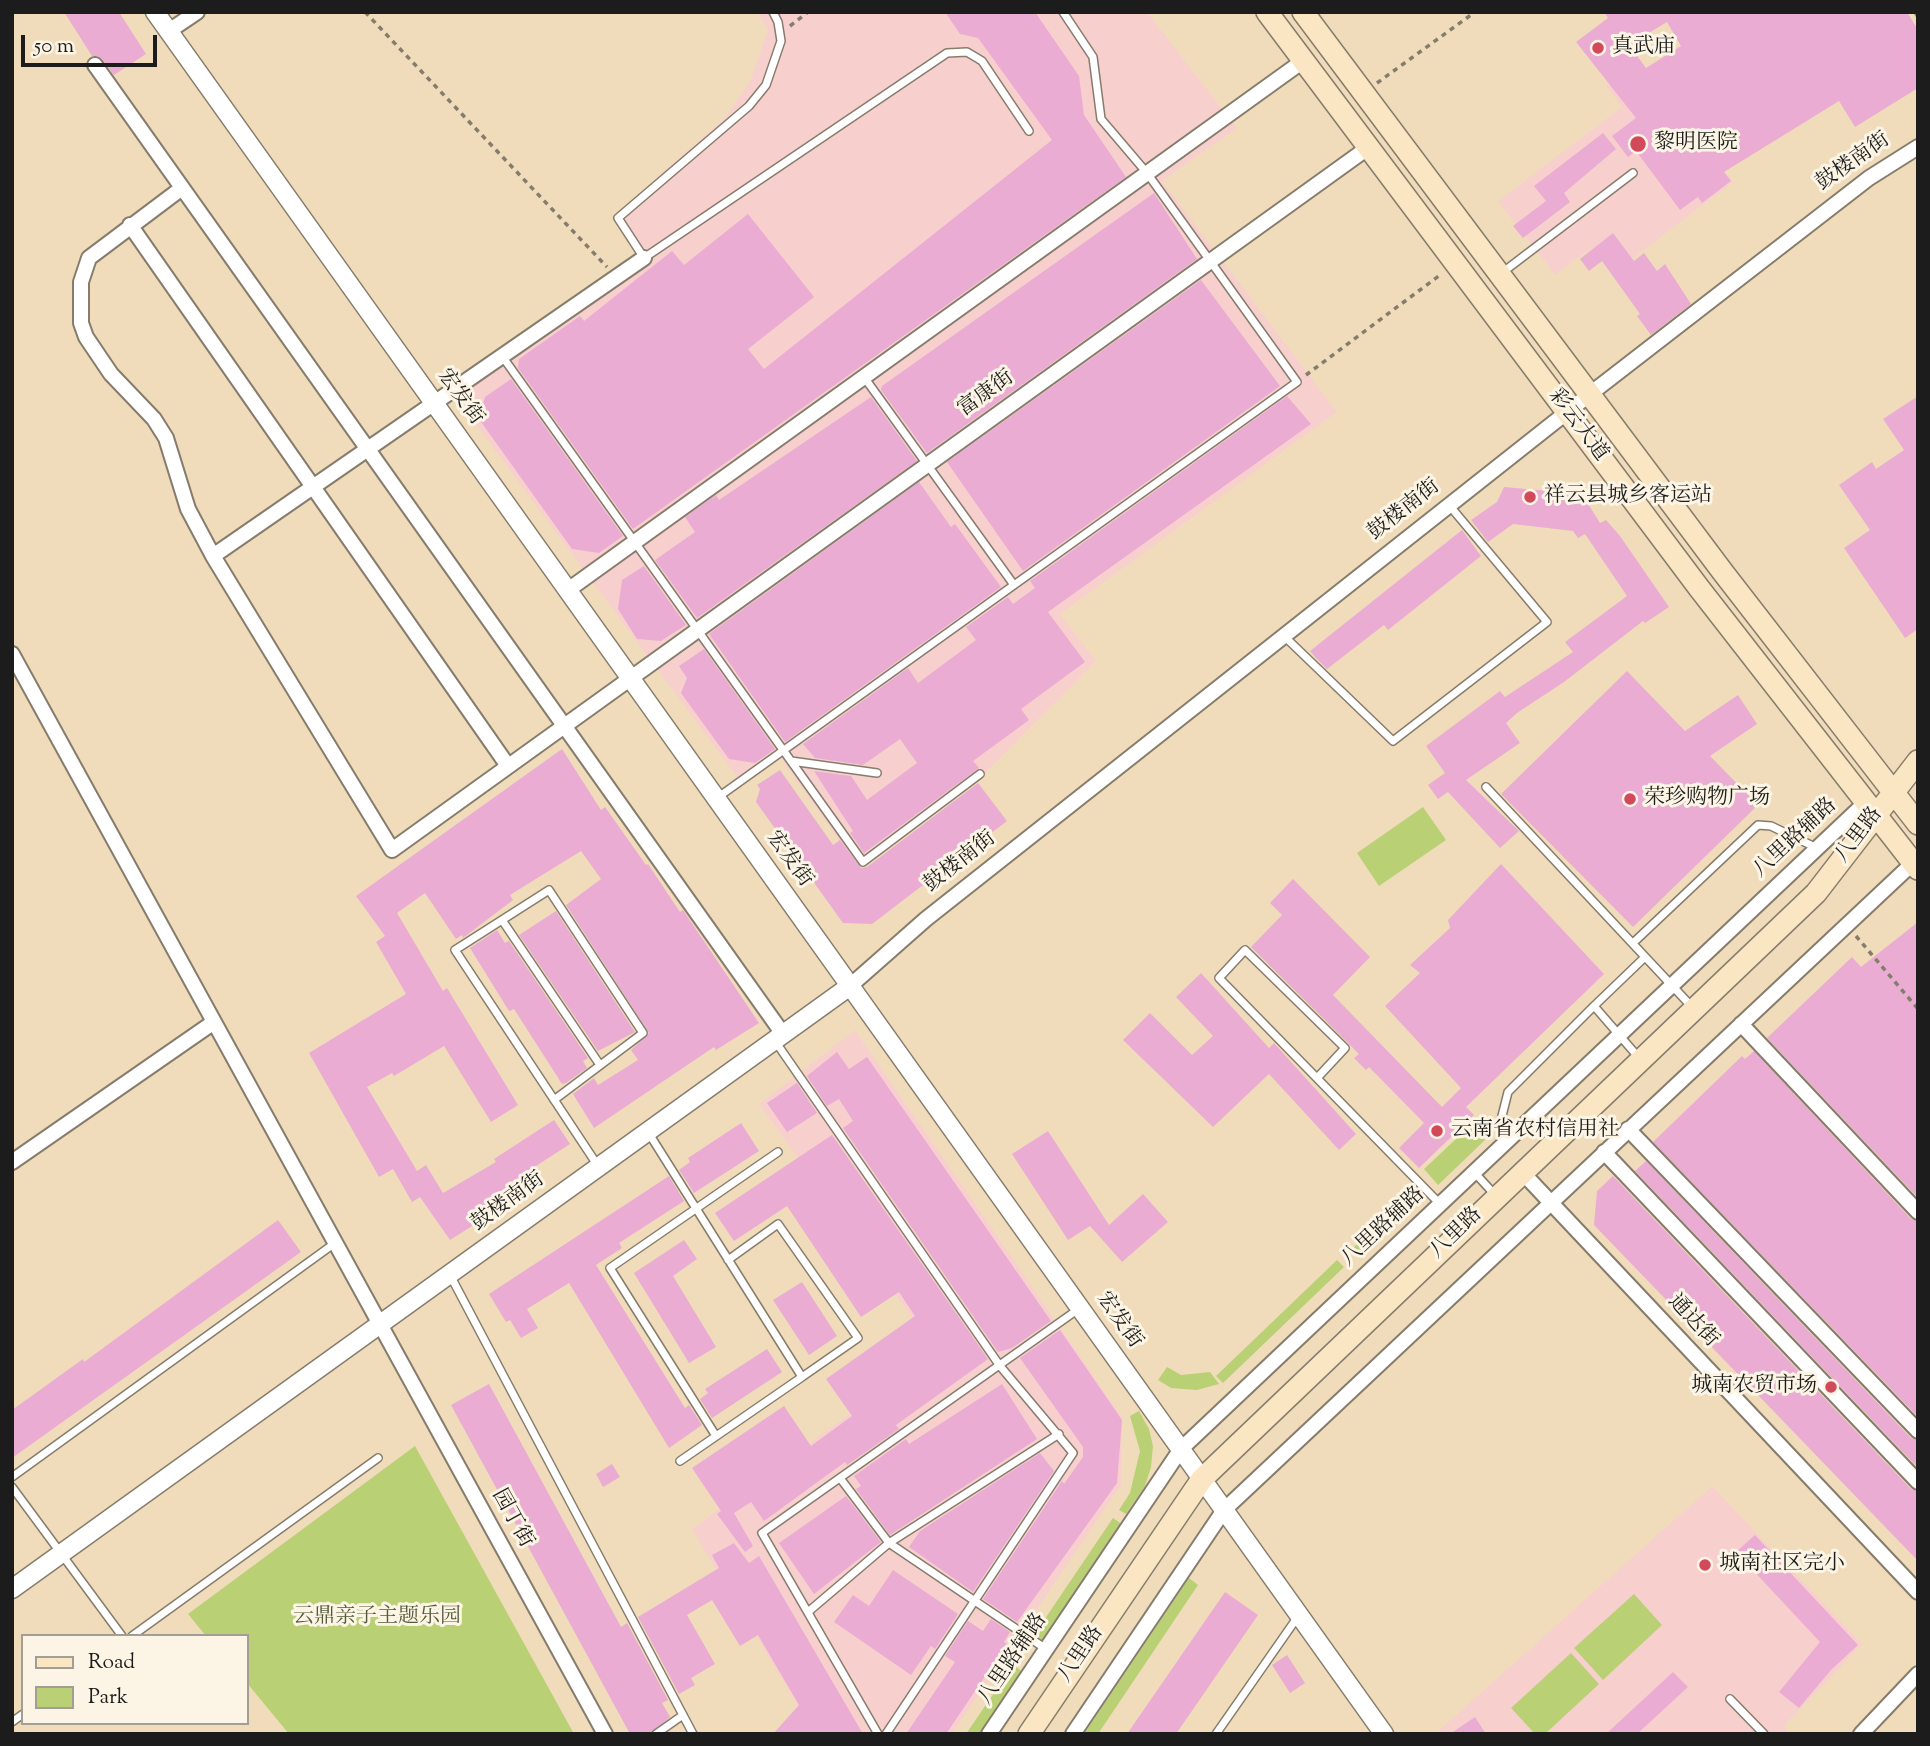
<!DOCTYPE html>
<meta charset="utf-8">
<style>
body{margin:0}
#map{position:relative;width:1930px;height:1746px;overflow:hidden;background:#f0dcbb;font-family:"Sorts Mill Goudy",serif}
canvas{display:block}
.frame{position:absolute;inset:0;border:14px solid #1c1c1c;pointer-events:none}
.legend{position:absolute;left:21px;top:1634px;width:228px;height:91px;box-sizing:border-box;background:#fcf5e5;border:2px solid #a29e95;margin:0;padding:9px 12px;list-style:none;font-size:21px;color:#1c1c1c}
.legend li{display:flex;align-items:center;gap:14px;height:35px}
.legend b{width:35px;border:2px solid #a29e95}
.scale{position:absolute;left:21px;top:35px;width:136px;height:32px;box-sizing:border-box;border:4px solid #1c1c1c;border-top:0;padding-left:9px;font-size:21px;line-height:24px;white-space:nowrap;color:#1c1c1c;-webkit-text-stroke:5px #fcf5e5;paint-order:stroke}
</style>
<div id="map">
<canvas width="1930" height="1746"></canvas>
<div class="frame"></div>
<ul class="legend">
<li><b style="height:9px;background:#fbe6c3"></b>Road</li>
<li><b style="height:19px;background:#b9d075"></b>Park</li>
</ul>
<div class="scale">50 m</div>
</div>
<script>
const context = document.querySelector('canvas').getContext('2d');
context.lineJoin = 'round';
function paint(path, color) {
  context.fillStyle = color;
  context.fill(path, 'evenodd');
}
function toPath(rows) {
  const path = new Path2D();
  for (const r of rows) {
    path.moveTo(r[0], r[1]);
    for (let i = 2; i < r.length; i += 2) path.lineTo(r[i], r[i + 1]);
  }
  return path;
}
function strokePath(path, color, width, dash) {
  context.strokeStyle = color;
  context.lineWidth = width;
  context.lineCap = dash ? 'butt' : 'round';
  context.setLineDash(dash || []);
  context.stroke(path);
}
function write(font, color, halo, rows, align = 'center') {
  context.font = font + ' "Sorts Mill Goudy","Noto Serif SC",serif';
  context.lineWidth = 6;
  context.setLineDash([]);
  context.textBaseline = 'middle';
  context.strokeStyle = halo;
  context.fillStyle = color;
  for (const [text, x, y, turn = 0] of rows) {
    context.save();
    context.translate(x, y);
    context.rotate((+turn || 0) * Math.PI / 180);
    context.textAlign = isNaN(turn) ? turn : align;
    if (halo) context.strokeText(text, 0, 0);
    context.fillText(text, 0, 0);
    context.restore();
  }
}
paint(toPath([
 [757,12,1147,12,1237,128,1162,181,1337,412,1060,614,1096,661,984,774,859,868,776,752,737,777,454,395,643,264,612,217,723,120,750,82,768,30],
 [1640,60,1733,182,1612,274,1591,248,1555,275,1498,201,1622,107,1606,86],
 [855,1030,1122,1417,1121,1485,952,1734,815,1734,692,1529,936,1351,759,1104],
 [1712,1486,1862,1644,1784,1726,1790,1734,1435,1734]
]), '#f7d0ce');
paint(toPath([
 [1423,807,1446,840,1379,886,1357,853],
 [1471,1125,1485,1140,1438,1185,1424,1169],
 [1413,1191,1420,1198,1361,1255,1354,1247],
 [1337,1260,1344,1267,1223,1383,1216,1376],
 [1167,1367,1181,1375,1210,1372,1219,1384,1197,1390,1171,1388,1158,1380],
 [1139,1411,1149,1429,1153,1446,1151,1467,1145,1486,1126,1514,1119,1510,1130,1493,1140,1451,1130,1416],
 [415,1446,574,1734,289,1734,247,1683,247,1636,206,1636,188,1614],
 [1113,1518,1123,1525,1042,1645,1032,1638],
 [1189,1578,1198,1585,1098,1734,1084,1734],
 [1634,1594,1662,1625,1603,1680,1574,1648],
 [1571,1653,1599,1684,1545,1734,1535,1734,1511,1708],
 [1013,1665,1023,1672,980,1734,966,1734]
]), '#b9d075');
paint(toPath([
 [64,12,119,12,146,54,114,75,102,59,92,56],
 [945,12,1035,12,1079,76,1084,115,1126,177,633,529,518,368,519,359,580,316,584,321,672,251,684,265,748,214,814,297,748,349,764,369,1052,140,978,38,960,34],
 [1604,12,1907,12,1918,30,1918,88,1855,127,1839,101,1724,172,1731,181,1702,203,1698,197,1680,210,1636,151,1628,157,1612,136,1636,118,1576,42,1608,18],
 [1667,22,1681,46,1646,68,1629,45],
 [1603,133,1616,149,1564,193,1570,202,1523,238,1513,226,1546,201,1534,186],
 [1154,193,1197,259,927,453,881,390,882,386],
 [1613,233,1634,261,1644,253,1657,271,1665,264,1691,304,1651,335,1637,316,1640,314,1602,261,1589,271,1580,259],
 [1201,280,1280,386,1023,571,947,462],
 [511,379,623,536,599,553,572,549,479,419,485,397],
 [1287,396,1311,424,1048,612,1085,662,1021,709,1029,720,973,761,979,768,864,853,850,833,853,831,814,771,851,776,867,800,917,763,900,739,863,765,815,758,803,744,908,668,918,683,976,640,966,627,1008,597,1013,604,1035,588,1030,581],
 [1918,396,1918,629,1905,638,1844,548,1870,530,1839,485,1872,462,1876,469,1904,450,1883,419],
 [871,397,917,461,697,618,655,560,695,532,685,517,716,495,719,500],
 [919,482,951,527,955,524,1001,587,785,742,709,634],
 [1504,487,1582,494,1600,523,1606,520,1620,536,1669,607,1645,623,1643,621,1564,682,1517,713,1506,723,1520,743,1466,780,1519,831,1500,848,1448,792,1438,799,1428,785,1445,773,1426,746,1500,691,1505,697,1573,652,1565,642,1627,596,1585,534,1578,538,1573,531,1513,524,1488,542,1471,520,1497,502],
 [1462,530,1481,556,1388,630,1384,625,1327,669,1316,658,1310,651],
 [644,566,686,625,661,641,637,639,618,609,622,580],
 [704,649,775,749,755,763,729,759,681,693,687,678,679,666],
 [1627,671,1685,731,1738,695,1757,724,1710,756,1758,805,1633,927,1501,794],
 [562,749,601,810,605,807,646,865,648,864,680,912,683,910,759,1023,716,1050,714,1047,594,1128,573,1094,594,1078,598,1085,638,1060,631,1050,649,1033,566,905,601,879,581,851,510,895,513,900,463,938,462,935,456,939,425,893,397,913,443,991,447,988,518,1105,491,1122,444,1046,394,1076,392,1073,367,1087,417,1171,426,1165,443,1193,496,1162,494,1159,554,1120,570,1144,505,1186,513,1200,450,1240,420,1197,412,1202,393,1169,379,1177,309,1053,406,994,376,942,385,936,356,896],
 [780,770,833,845,840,840,861,868,867,867,978,783,1007,821,872,924,843,923,756,802,760,789,757,785],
 [1501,864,1604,974,1466,1107,1474,1115,1419,1168,1399,1148,1424,1123,1369,1067,1366,1070,1354,1058,1359,1054,1349,1044,1251,947,1282,915,1270,903,1293,879,1370,957,1333,995,1442,1107,1461,1088,1385,1006,1420,973,1410,965,1450,928,1448,920],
 [556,911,635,1032,598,1051,519,935],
 [1918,922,1918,1198,1767,1038,1852,957,1861,967],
 [497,930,505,943,509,941,588,1058,583,1061,587,1068,566,1083,562,1084,514,1009,509,1011,470,948],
 [1201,973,1269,1048,1274,1043,1356,1134,1339,1150,1269,1074,1213,1127,1123,1040,1150,1013,1192,1055,1213,1036,1176,997],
 [1754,1051,1911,1219,1918,1221,1918,1417,1653,1142,1742,1056,1745,1059],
 [837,1052,849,1069,867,1057,1051,1321,1012,1348,998,1352,843,1128,853,1121,839,1099,827,1106,807,1076],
 [797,1083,817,1113,787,1132,767,1103],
 [741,1123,759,1151,694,1193,679,1170,690,1162,688,1158],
 [1048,1131,1109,1225,1143,1194,1168,1222,1122,1262,1090,1226,1068,1240,1012,1154],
 [832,1135,988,1359,896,1425,899,1429,847,1465,845,1462,764,1521,751,1502,734,1513,753,1546,745,1552,717,1514,721,1511,692,1468,784,1406,811,1446,852,1416,826,1379,915,1316,899,1292,861,1317,787,1206,734,1241,715,1213],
 [1646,1161,1911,1438,1918,1440,1918,1468,1635,1171],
 [669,1176,684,1201,619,1243,622,1248,596,1265,685,1408,689,1405,702,1425,669,1448,569,1283,527,1309,538,1328,521,1338,510,1320,506,1322,489,1294],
 [1613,1176,1911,1489,1918,1491,1918,1561,1594,1225,1597,1191],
 [278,1220,301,1252,12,1458,12,1410,83,1359,84,1362],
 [684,1240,697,1259,673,1276,716,1347,689,1363,634,1273],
 [802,1282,837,1336,809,1355,773,1300],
 [1060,1330,1122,1420,1117,1483,1017,1622,983,1599,1062,1481,1064,1484,1083,1457,1083,1447,1020,1358],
 [767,1349,782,1372,712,1418,700,1399,708,1393,705,1389],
 [489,1384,621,1627,627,1623,668,1700,662,1703,670,1717,650,1734,630,1734,451,1405],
 [1002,1384,1037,1439,890,1535,856,1489,861,1486,854,1476,906,1439,909,1444],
 [1040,1453,1054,1471,973,1592,909,1547,920,1531],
 [612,1464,620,1477,603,1487,596,1474],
 [846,1496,881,1542,814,1594,779,1543],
 [1755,1535,1858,1645,1831,1670,1799,1708,1779,1692,1820,1642,1736,1552],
 [734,1543,749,1563,759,1556,863,1734,773,1734,799,1705,758,1635,740,1646,712,1600,687,1615,715,1664,691,1678,695,1685,679,1694,638,1617,719,1568,712,1555],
 [893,1570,958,1614,935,1649,931,1646,911,1675,834,1622,853,1595,869,1606],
 [1225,1592,1258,1615,1176,1734,1127,1734],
 [991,1619,1010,1632,1004,1642,1007,1644,946,1734,906,1734,955,1662,945,1656,968,1621,983,1631],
 [1287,1655,1305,1683,1290,1693,1272,1665],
 [1673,1672,1688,1687,1637,1734,1606,1734],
 [1475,1717,1486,1734,1450,1734]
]), '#ebacd3');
const service = toPath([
 [773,12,778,22,781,41,766,85,749,106,618,218,644,258,947,53,967,52,982,61,1029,131],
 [1503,272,1633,173],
 [502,356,863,862,980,774],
 [864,377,1014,585],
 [1284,636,1393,741,1547,622,1449,505],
 [791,761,877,773],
 [1486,787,1693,1008],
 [717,798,1297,382,1147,173,1101,119,1093,57,1063,12],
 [502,920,600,1065],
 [1633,943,1758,825,1771,826,1817,848],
 [1594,1006,1645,957],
 [775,1041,1000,1366,1073,1453,886,1734],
 [1318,1077,1345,1048,1245,950,1219,978,1440,1204],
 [554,1100,643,1033,549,890,455,950,598,1166],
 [648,1132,802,1377,680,1461],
 [1512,1135,1501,1120,1508,1092,1594,1006,1640,1059],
 [1474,1172,1496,1196],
 [728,1260,778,1224,858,1338,802,1377],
 [450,1275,693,1734],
 [716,1436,610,1268,778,1152],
 [12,1477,335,1243],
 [840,1478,889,1543,1046,1649],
 [12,1487,122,1636],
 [808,1612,889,1543,1059,1434],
 [132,1636,378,1458],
 [1730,1699,1764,1734],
 [12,1722,23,1714],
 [656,1734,683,1715],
 [878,1734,762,1533,1080,1308],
 [1216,1734,1299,1615]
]);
const minor = toPath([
 [169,31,197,12],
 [95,65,783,1034],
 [182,188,89,258,81,282,81,323,86,337,111,374,154,419,166,438,188,509,213,556,392,850,1369,147],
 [130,225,508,766],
 [213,556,644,258],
 [568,590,1303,61],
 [12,654,605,1734],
 [850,986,926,919,1590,394,1869,178,1918,147],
 [1741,1024,1918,1212],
 [1628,1129,1918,1431],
 [1604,1152,1918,1482],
 [12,1162,214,1022],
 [1522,1172,1918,1592],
 [989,1734,1181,1449,1865,803],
 [1073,1734,1224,1510,1913,863],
 [1861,1734,1918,1674]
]);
const tertiary = toPath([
 [155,12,1384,1734],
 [12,1589,850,986]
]);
const secondary = toPath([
 [1267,12,1699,588,1918,869],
 [1303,12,1722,571,1918,824],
 [1029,1734,1202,1479,1816,893,1918,761]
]);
strokePath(service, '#867c6c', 10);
strokePath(minor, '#867c6c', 18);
strokePath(tertiary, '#867c6c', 21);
strokePath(secondary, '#867c6c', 24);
strokePath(toPath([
 [365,12,607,267],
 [1915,12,1918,17],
 [790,26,808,12],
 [1377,83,1475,12],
 [1306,375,1440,275],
 [1856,936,1918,1009]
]), '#867c6c', 3.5, [5, 5]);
strokePath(service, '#fff', 7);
strokePath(minor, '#fff', 14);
strokePath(tertiary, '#fff', 18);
strokePath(secondary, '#fbe6c3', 21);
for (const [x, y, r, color] of [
 [1598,48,7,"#d1495b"],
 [1638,144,9,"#d1495b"],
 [1530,497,7,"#d1495b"],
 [1630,799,7,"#d1495b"],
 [1437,1131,7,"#d1495b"],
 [1831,1387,7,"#d1495b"],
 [1705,1565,7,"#d1495b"]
]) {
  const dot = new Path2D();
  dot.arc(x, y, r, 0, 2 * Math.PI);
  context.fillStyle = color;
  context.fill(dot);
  strokePath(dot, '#fcf5e5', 2.5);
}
write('21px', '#1c1c1c', '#fcf5e5', [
 ["真武庙",1612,48],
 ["黎明医院",1654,144],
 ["祥云县城乡客运站",1544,497],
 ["荣珍购物广场",1644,799],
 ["云南省农村信用社",1451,1131],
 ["城南农贸市场",1817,1387,"right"],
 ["城南社区完小",1719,1565]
], 'left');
write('21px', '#1c1c1c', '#fcf5e5', [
 ["鼓楼南街",1854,163,-35],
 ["富康街",987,395,-36],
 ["宏发街",459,398,54],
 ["彩云大道",1577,426,53],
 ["鼓楼南街",1405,511,-38],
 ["八里路",1860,836,-53],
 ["八里路辅路",1796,839,-43],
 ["宏发街",788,860,54],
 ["鼓楼南街",961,863,-38],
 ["鼓楼南街",509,1203,-36],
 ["八里路辅路",1384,1228,-43],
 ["八里路",1457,1234,-44],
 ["宏发街",1118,1321,55],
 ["通达街",1692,1322,47],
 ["园丁街",511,1519,61],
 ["八里路",1082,1655,-56],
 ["八里路辅路",1014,1660,-56]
]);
write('21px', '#535b3b', '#fcf5e5', [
 ["云鼎亲子主题乐园",377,1618]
]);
</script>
